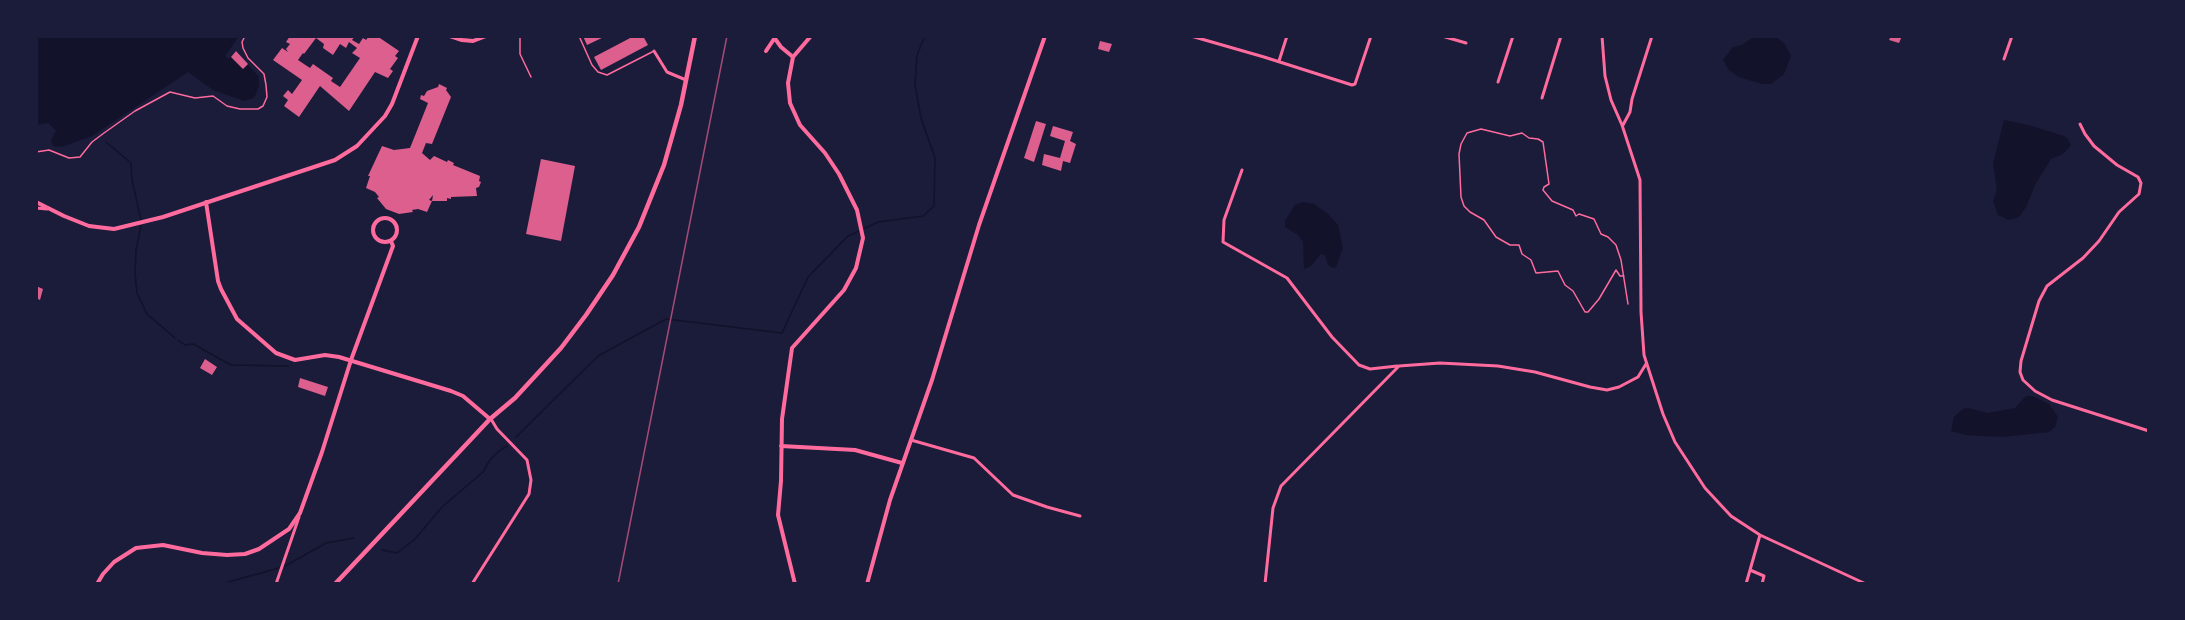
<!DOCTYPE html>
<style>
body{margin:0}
#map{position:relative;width:2185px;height:620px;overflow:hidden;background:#1b1b3a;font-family:"Varela Round",sans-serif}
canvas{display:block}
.frame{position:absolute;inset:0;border:38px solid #1b1b3a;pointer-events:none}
</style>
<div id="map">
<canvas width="2185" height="620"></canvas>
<div class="frame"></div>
</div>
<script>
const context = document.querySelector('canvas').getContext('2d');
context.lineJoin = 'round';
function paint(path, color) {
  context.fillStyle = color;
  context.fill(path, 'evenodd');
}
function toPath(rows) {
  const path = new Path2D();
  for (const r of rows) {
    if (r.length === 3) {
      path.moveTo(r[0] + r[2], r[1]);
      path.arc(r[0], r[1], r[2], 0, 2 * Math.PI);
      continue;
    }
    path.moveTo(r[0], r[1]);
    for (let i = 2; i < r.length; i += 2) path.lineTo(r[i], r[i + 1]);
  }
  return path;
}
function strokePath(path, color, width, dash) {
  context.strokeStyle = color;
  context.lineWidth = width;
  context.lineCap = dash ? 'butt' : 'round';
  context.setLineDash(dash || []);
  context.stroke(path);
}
paint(toPath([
 [36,36,239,36,225,56,229,59,236,51,259,77,259,86,254,98,244,101,213,90,188,72,92,136,62,147,53,146,51,140,56,131,48,123,36,125],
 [1755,36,1775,36,1785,44,1791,56,1784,74,1771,84,1762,84,1739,77,1729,70,1723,60,1733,47,1742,45],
 [2004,120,2028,125,2064,136,2068,139,2071,145,2063,154,2051,159,2036,183,2026,207,2019,217,2009,220,1998,215,1993,201,1997,189,1993,163],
 [1303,202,1314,204,1327,213,1338,225,1343,248,1336,267,1333,268,1328,265,1325,255,1321,254,1311,266,1304,269,1303,242,1298,235,1285,227,1285,221,1295,205],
 [2026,396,2032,396,2049,404,2058,417,2055,427,2049,432,2002,437,1966,435,1951,431,1954,417,1963,409,1968,408,1988,413,2015,408]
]), '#12122b');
strokePath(toPath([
 [106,142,131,163,132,180,141,220],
 [141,226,136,250,135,273,137,293,147,314,175,338],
 [863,229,878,222,923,216,934,206,935,158,921,118,915,85,917,55,925,36],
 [178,340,185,345,193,344,201,348],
 [202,349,231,365,288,366],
 [516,437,598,356,666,319,782,333,808,277,848,236,859,231],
 [382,550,397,553,415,539,442,507,483,472,490,460,499,451,507,446],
 [285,566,326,543,354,538],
 [221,584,279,568]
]), '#12122b', 1.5);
paint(toPath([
 [290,36,355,36,352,40,359,44,363,38,366,40,369,36,377,36,399,51,395,56,398,58,390,69,393,71,388,78,375,72,349,111,320,86,299,117,284,106,288,100,283,96,288,90,292,94,302,80,273,60,282,48,288,52,286,49,290,44,286,42],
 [316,38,324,44,323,48,333,55,340,44,346,48,349,42,357,48,352,53,360,58,340,87,331,81,333,78,313,64,310,68,298,60,303,53,304,54],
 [583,36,606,36,587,45],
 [634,36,643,36,648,45,601,70,594,57],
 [1891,36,1902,36,1899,43,1889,40],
 [1100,41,1112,44,1109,52,1098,49],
 [236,51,248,64,243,69,231,57],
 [439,84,447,88,446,90,451,97,432,144,426,143,422,153,430,160,434,156,447,162,448,160,454,163,453,165,480,176,479,181,481,182,479,187,476,188,477,196,451,197,451,199,447,198,447,201,432,201,433,195,429,200,432,201,427,212,418,209,412,210,413,212,399,214,386,209,377,198,379,197,375,192,366,188,370,176,368,176,382,146,394,150,410,148,428,103,420,99,421,95,424,96,427,91,438,87],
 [1036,121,1046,124,1034,162,1024,158],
 [1053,126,1073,132,1070,141,1076,144,1070,163,1063,161,1061,171,1042,165,1044,154,1060,158,1065,141,1050,136],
 [541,159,575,166,561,241,526,234],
 [36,286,43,289,40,300,36,298],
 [205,359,217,367,212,375,200,368],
 [300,378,328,387,325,396,298,387]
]), '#dd5f8e');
strokePath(toPath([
 [36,152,49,150,69,158,80,157,92,142,104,133,135,111,170,92,195,98,213,96,227,106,240,109,258,109,263,106,267,97,266,85,264,74,248,58,243,48,242,42,245,36],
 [1624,276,1620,276,1616,270,1599,299,1588,312,1585,312,1573,291,1565,285,1558,271,1536,273,1531,260,1522,254,1519,245,1510,245,1496,237,1484,220,1470,212,1464,206,1461,197,1459,154,1461,144,1467,133,1481,129,1510,136,1522,133,1529,138,1538,139,1543,142,1549,184,1544,187,1543,190,1552,201,1573,210,1576,216,1579,214,1594,219,1601,234,1608,237,1616,245,1621,260,1628,304]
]), '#ff6b9d', 1.5);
strokePath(toPath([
 [520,36,520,54,531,77],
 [579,36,592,65,598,72,607,75,654,51]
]), '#ff6b9d', 1.5);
strokePath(toPath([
 [1191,36,1264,57,1352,85,1355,84,1371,36],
 [1442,36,1466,43],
 [1602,36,1605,76,1611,100,1622,125,1640,180,1641,312,1644,355,1663,414,1675,442,1705,488,1731,516,1760,535,1866,584],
 [654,51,667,72,686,80],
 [2004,59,2012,36],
 [1279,61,1287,36],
 [1498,82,1513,36],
 [1542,98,1561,36],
 [2080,124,2085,134,2094,146,2117,165,2138,177,2141,183,2139,194,2119,212,2099,241,2083,258,2047,286,2039,301,2021,361,2020,372,2023,380,2035,391,2052,400,2149,431],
 [1623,125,1630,112,1632,99,1652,36],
 [1242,170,1224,220,1223,242,1287,278,1332,337,1359,365,1370,369,1397,366],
 [36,208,47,209],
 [911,440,974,458,1013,495,1047,507,1080,516],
 [1750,570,1764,576,1762,584],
 [276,584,299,517],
 [472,584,529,494,531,480,527,460,497,429,491,419],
 [1265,584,1273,508,1281,486,1399,366,1440,363,1498,366,1535,372,1590,387,1607,390,1619,387,1638,377,1646,364],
 [1746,584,1760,535]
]), '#ff6b9d', 3);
strokePath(toPath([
 [450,36,462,40,473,41,486,36],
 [773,36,781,47,793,57],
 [766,51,774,39],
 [36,202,64,216,89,226,114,229,163,217,335,160,357,146,385,116,392,104,418,36],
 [206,202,218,281,221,289,237,319,276,353,295,360,325,355,339,357,451,391,463,396,490,419],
 [385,230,12],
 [781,446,855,450,902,463],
 [97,584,103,574,114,562,136,548,163,545,202,553,227,555,245,554,259,549,289,529,300,513,322,452,351,360,393,246,391,241],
 [795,584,778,515,781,481,782,419,792,348,844,290,856,268,863,238,857,210,839,174,825,153,800,125,790,103,788,83,793,57,811,36],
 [867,584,890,500,932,380,979,225,1045,36]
]), '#ff6b9d', 4);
strokePath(toPath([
 [335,584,490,419,515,398,561,348,586,315,613,275,639,227,664,165,681,105,695,36]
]), '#ff6b9d', 4.5);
strokePath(toPath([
 [618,584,727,36]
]), '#a44b75', 1.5);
</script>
